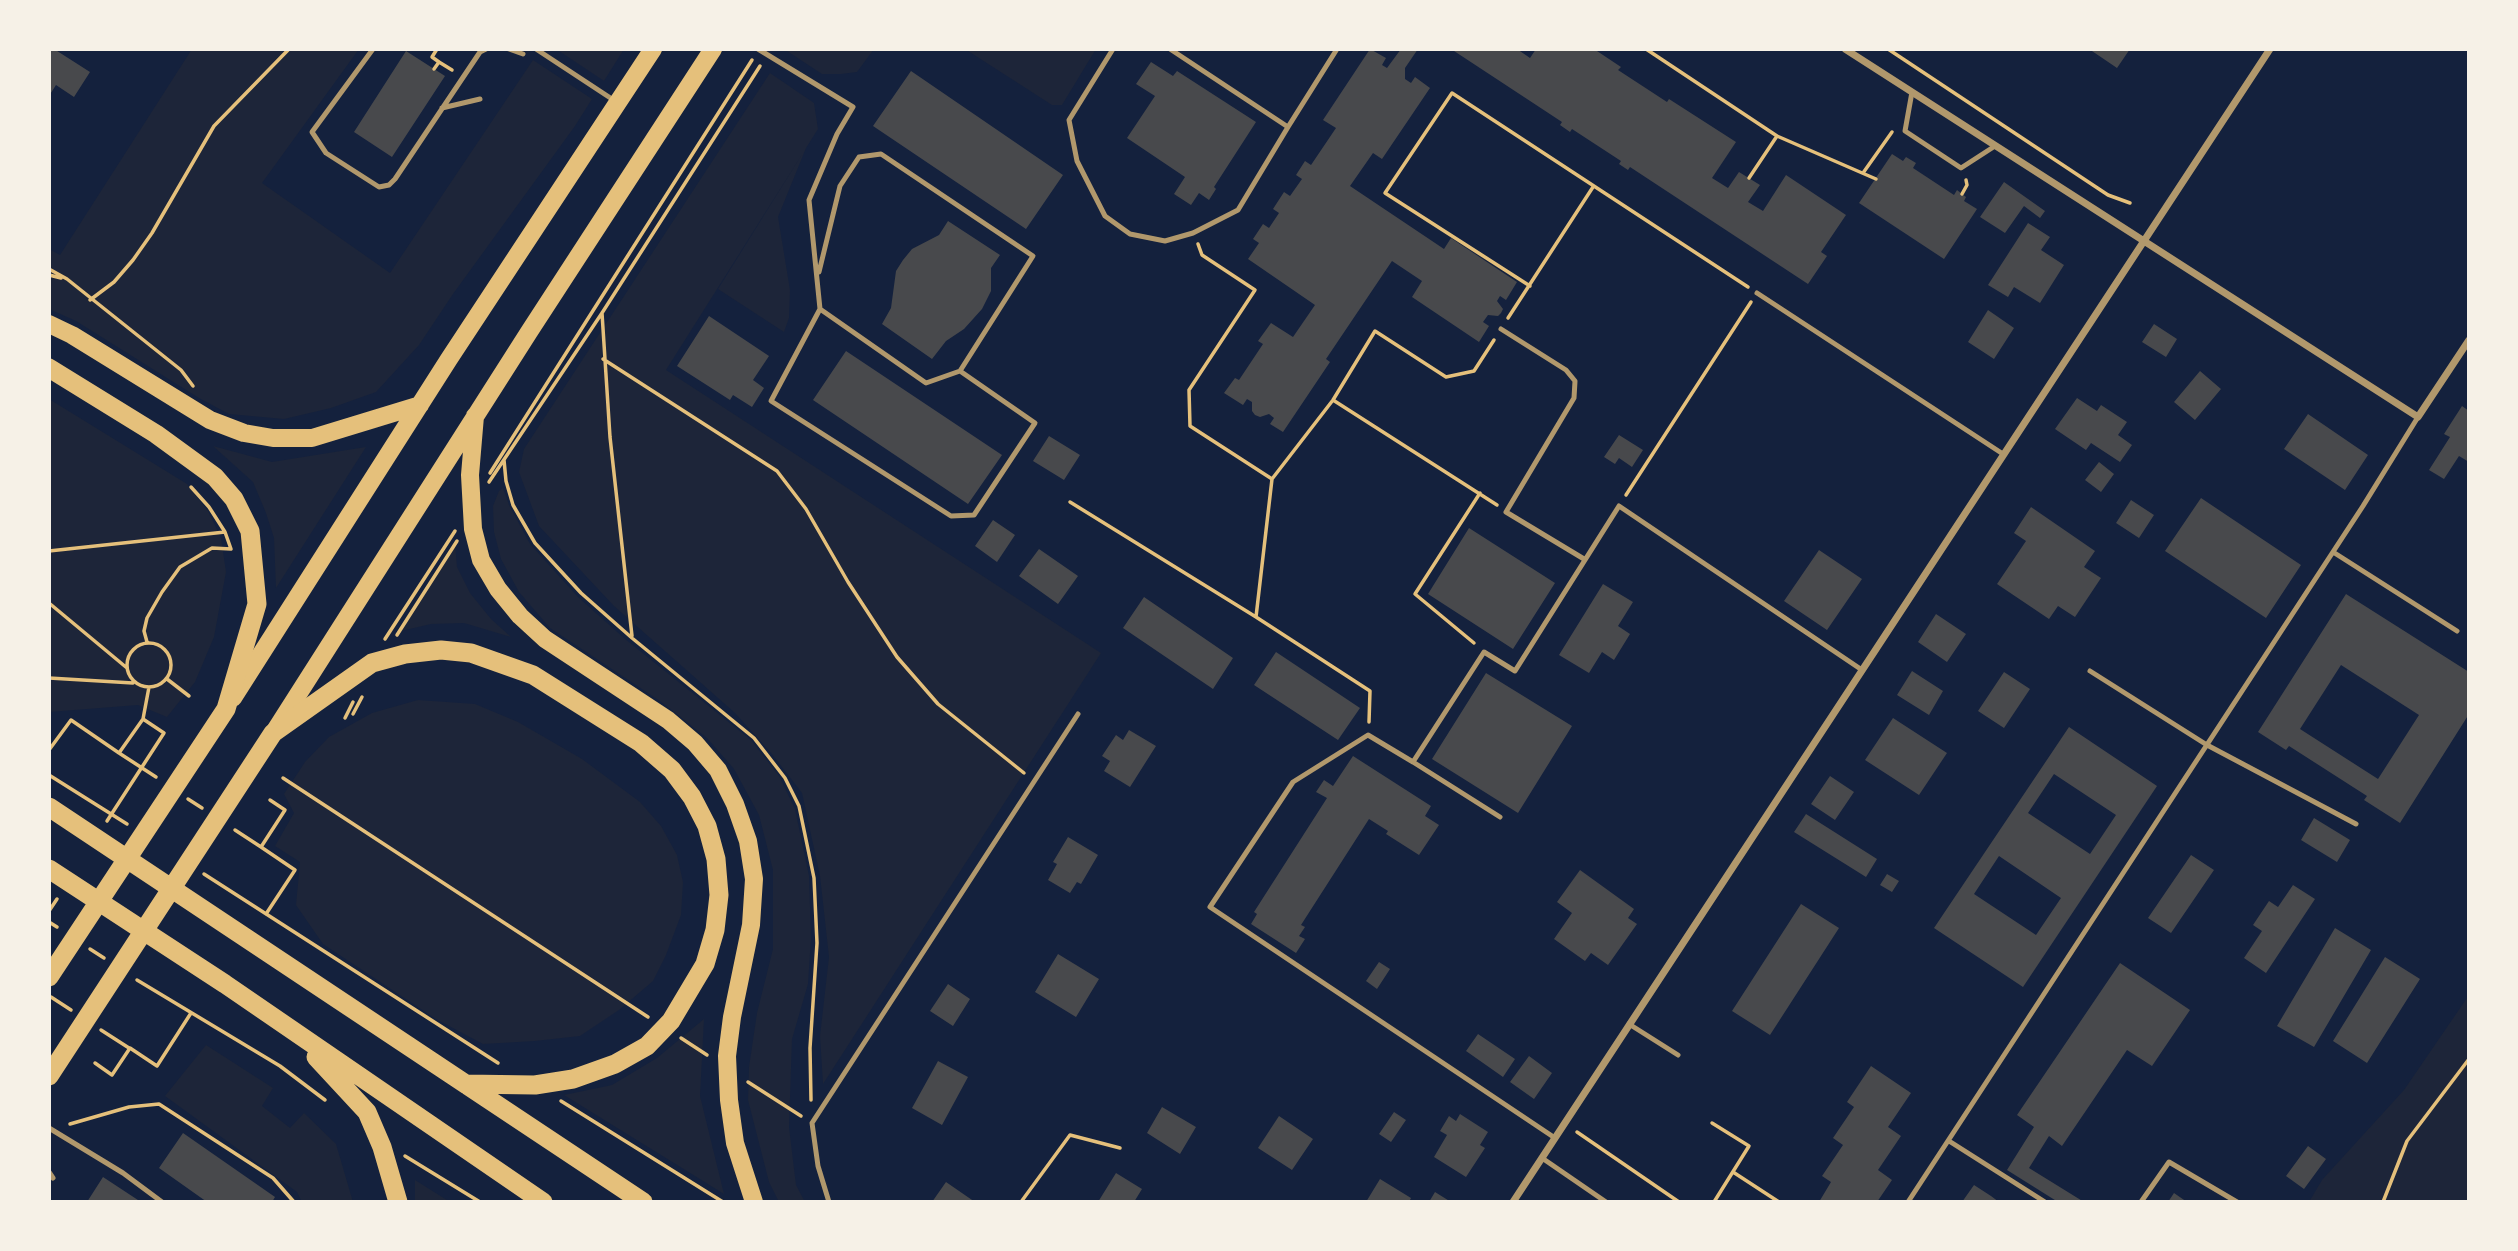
<!DOCTYPE html>
<style>
body{margin:0}
#map{position:relative;width:2518px;height:1251px;overflow:hidden;background:#14213d;font-family:Barlow,sans-serif}
canvas{display:block}
.frame{position:absolute;inset:0;border:51px solid #f6f1e7;pointer-events:none}
</style>
<div id="map">
<canvas width="2518" height="1251"></canvas>
<div class="frame"></div>
</div>
<script>
const context = document.querySelector('canvas').getContext('2d');
context.lineJoin = 'round';
function paint(path, color) {
  context.fillStyle = color;
  context.fill(path, 'evenodd');
}
function toPath(rows) {
  const path = new Path2D();
  for (const r of rows) {
    if (r.length === 3) {
      path.moveTo(r[0] + r[2], r[1]);
      path.arc(r[0], r[1], r[2], 0, 2 * Math.PI);
      continue;
    }
    path.moveTo(r[0], r[1]);
    for (let i = 2; i < r.length; i += 2) path.lineTo(r[i], r[i + 1]);
  }
  return path;
}
function strokePath(path, color, width, dash) {
  context.strokeStyle = color;
  context.lineWidth = width;
  context.lineCap = dash ? 'butt' : 'round';
  context.setLineDash(dash || []);
  context.stroke(path);
}
paint(toPath([
 [192,49,359,49,262,183,390,273,533,60,592,99,575,126,453,294,419,345,376,392,331,408,284,419,229,414,199,398,76,321,49,309,49,249,60,255],
 [556,49,624,49,604,81],
 [788,49,874,49,857,72,841,74,822,74,787,51],
 [965,49,1096,49,1062,105,1052,105],
 [770,73,814,103,818,129,666,370,1101,653,823,1084,820,1036,829,957,820,876,802,793,772,754,735,713,614,606,539,526,519,472,524,449],
 [806,148,778,217,790,290,789,318,784,332,718,289],
 [49,399,187,484,208,511,221,538,226,572,214,637,195,682,167,717,138,705,49,712],
 [213,446,272,462,366,447,276,588,274,538,266,513,253,482],
 [503,488,509,505,530,544,578,597,625,639,751,740,779,776,795,809,809,876,811,938,808,984,792,1039,789,1127,796,1185,805,1202,779,1202,769,1182,748,1100,749,1067,757,1013,773,949,773,870,759,815,734,769,707,738,660,701,550,628,519,592,501,559,494,532,493,506,499,491],
 [455,542,457,567,470,593,491,619,511,637,464,623,431,624,401,631],
 [418,700,475,704,518,722,582,759,640,802,661,826,677,855,683,882,681,915,666,955,653,981,619,1010,580,1036,535,1041,483,1044,436,1019,323,944,296,905,300,862,275,846,294,813,284,794,305,762,329,737,372,713],
 [2469,995,2469,1202,2309,1202,2322,1180,2404,1090],
 [704,1019,700,1096,724,1194,564,1095,612,1085,657,1058],
 [206,1045,273,1088,262,1106,290,1128,304,1113,336,1144,353,1202,302,1202,297,1192,165,1096],
 [415,1180,450,1202,415,1202]
]), '#1d2539');
paint(toPath([
 [49,49,54,49,90,72,74,97,56,85,49,96],
 [1370,49,1386,58,1382,65,1387,68,1401,49,1418,49,1405,68,1405,79,1411,83,1415,77,1430,88,1382,159,1373,153,1350,186,1444,249,1451,238,1517,282,1506,300,1500,296,1497,301,1503,309,1501,313,1498,316,1488,315,1483,322,1489,326,1479,342,1412,297,1422,281,1392,261,1326,359,1330,362,1283,432,1270,424,1274,418,1269,414,1260,417,1255,415,1252,411,1252,402,1247,399,1243,405,1224,393,1235,378,1239,380,1263,344,1258,341,1271,323,1293,337,1315,305,1248,259,1259,243,1253,239,1263,224,1269,228,1279,213,1273,209,1284,192,1290,196,1302,179,1296,175,1305,161,1311,165,1336,128,1323,120],
 [1451,49,1517,49,1530,58,1536,49,1594,49,1621,67,1618,70,1667,102,1669,99,1736,142,1712,178,1728,188,1739,172,1760,185,1748,202,1763,211,1786,175,1846,215,1821,252,1827,256,1808,284,1630,167,1628,170,1619,164,1621,161,1572,129,1570,132,1560,125,1562,122],
 [2089,49,2130,49,2117,68],
 [406,51,445,76,392,157,354,132],
 [1151,62,1173,76,1177,71,1256,122,1214,187,1216,189,1209,200,1199,193,1191,205,1174,194,1185,177,1127,138,1155,96,1136,84],
 [911,71,1063,175,1026,229,873,126],
 [1892,154,1903,161,1906,157,1916,163,1913,168,1954,195,1957,190,1962,194,1966,197,1964,201,1977,209,1944,259,1859,203],
 [2004,182,2045,211,2040,218,2024,206,2005,233,1980,217],
 [948,221,1000,255,991,268,991,291,982,309,964,329,946,341,932,359,882,324,891,308,896,271,903,260,912,249,939,235],
 [2028,223,2050,237,2041,250,2064,265,2040,303,2014,287,2008,297,1988,285],
 [1988,310,2014,328,1994,359,1968,342],
 [709,316,769,356,753,380,764,388,752,407,733,395,730,400,677,366],
 [2154,324,2177,339,2166,357,2142,342],
 [846,351,1002,455,968,504,813,400],
 [2200,371,2221,389,2195,420,2174,402],
 [2077,398,2097,411,2101,405,2127,422,2118,435,2132,445,2120,462,2091,443,2086,450,2055,429],
 [2462,406,2469,411,2469,462,2459,456,2444,479,2429,470,2450,437,2444,434],
 [2308,414,2368,455,2345,490,2284,449],
 [1619,435,1643,450,1632,467,1619,458,1615,464,1604,457],
 [1049,436,1080,455,1064,480,1033,461],
 [2099,462,2114,474,2101,492,2085,480],
 [2201,498,2301,565,2266,618,2165,551],
 [2131,500,2154,515,2139,538,2116,523],
 [2031,507,2095,551,2084,567,2101,578,2075,617,2058,606,2049,619,1997,584,2026,541,2014,533],
 [993,520,1015,535,997,562,975,546],
 [1469,528,1555,583,1513,649,1428,594],
 [1039,549,1078,576,1058,604,1019,576],
 [1819,550,1862,579,1827,630,1784,601],
 [1603,584,1633,602,1618,626,1630,634,1614,660,1602,652,1589,673,1559,655],
 [2346,594,2469,672,2469,714,2400,823,2364,800,2367,796,2289,746,2286,750,2258,732],
 [2341,665,2419,715,2378,779,2300,729],
 [1144,597,1233,658,1213,689,1123,628],
 [1936,614,1966,634,1947,662,1918,642],
 [1276,652,1360,708,1338,740,1254,685],
 [1912,671,1943,691,1929,715,1897,695],
 [2004,672,2030,689,2004,728,1978,711],
 [1486,673,1572,726,1518,813,1432,759],
 [1893,718,1947,753,1919,795,1865,760],
 [2069,727,2157,786,2023,987,1934,928],
 [2054,774,2116,815,2090,854,2028,813],
 [1999,856,2061,898,2036,935,1974,894],
 [1129,730,1156,746,1130,787,1104,771,1110,761,1102,756,1116,735,1123,740],
 [1353,756,1431,806,1425,816,1439,825,1419,855,1386,834,1388,831,1369,819,1301,925,1305,927,1299,936,1305,939,1296,953,1251,924,1257,914,1254,912,1327,798,1316,792,1324,780,1333,786],
 [1830,776,1854,792,1835,820,1811,804],
 [1806,814,1877,859,1866,877,1794,832],
 [2314,818,2350,840,2337,862,2301,840],
 [1068,837,1098,855,1081,884,1077,882,1070,893,1048,880,1057,864,1053,862],
 [2191,855,2214,870,2171,933,2148,918],
 [1580,870,1634,909,1628,918,1637,924,1608,965,1591,953,1585,961,1554,939,1572,913,1557,902],
 [1887,874,1899,881,1892,892,1880,885],
 [2293,885,2315,899,2266,973,2244,958,2262,931,2253,925,2269,901,2278,907],
 [1801,904,1839,928,1770,1035,1732,1011],
 [2335,928,2371,950,2314,1047,2277,1026],
 [1058,954,1099,979,1076,1017,1035,992],
 [2385,957,2420,979,2367,1063,2333,1041],
 [1379,962,1390,969,1377,989,1366,981],
 [2120,963,2190,1010,2152,1066,2127,1050,2062,1146,2049,1136,2029,1168,2084,1202,2058,1202,2007,1170,2034,1127,2017,1115],
 [948,984,970,999,953,1026,930,1011],
 [1478,1034,1515,1059,1503,1077,1466,1051],
 [1529,1056,1552,1073,1534,1099,1510,1082],
 [938,1061,968,1077,942,1125,912,1108],
 [1871,1066,1911,1093,1888,1127,1901,1136,1878,1170,1892,1180,1877,1202,1819,1202,1831,1182,1822,1176,1843,1145,1833,1138,1854,1107,1847,1102],
 [1162,1107,1196,1127,1180,1154,1147,1133],
 [1394,1112,1406,1120,1391,1142,1379,1134],
 [1460,1114,1488,1132,1480,1145,1485,1148,1466,1177,1434,1157,1447,1135,1440,1131,1449,1116,1456,1121],
 [1279,1116,1313,1139,1292,1170,1258,1148],
 [183,1133,275,1197,272,1202,207,1202,159,1168],
 [2308,1146,2326,1159,2304,1189,2286,1176],
 [1116,1173,1142,1189,1134,1202,1098,1202],
 [103,1177,141,1202,87,1202],
 [1380,1179,1411,1198,1409,1202,1366,1202],
 [946,1182,975,1202,932,1202],
 [1974,1185,1991,1196,1999,1202,1962,1202],
 [1435,1192,1451,1202,1429,1202],
 [2174,1193,2187,1202,2168,1202]
]), '#48494c');
strokePath(toPath([
 [437,49,432,57,439,62],
 [1646,49,1777,136],
 [1888,49,2108,195,2130,203],
 [434,69,439,62,452,70],
 [1863,173,1892,132],
 [1749,178,1777,136,1876,179],
 [1962,194,1967,185,1966,180],
 [1198,244,1202,255,1255,290,1189,390,1190,426,1272,479,1333,400,1375,331,1446,377,1474,371,1494,340],
 [49,269,67,279,181,370,193,386],
 [49,275,61,278],
 [1530,286,1385,193,1452,93,1748,287],
 [90,300,114,282,133,260,152,233,214,126,289,49],
 [602,313,610,437,632,636],
 [1508,318,1593,187],
 [603,359,777,471,806,509,848,582,897,657,938,704,1024,773],
 [1333,400,1497,505],
 [504,460,506,481,513,505,535,543,581,593,632,638,754,738,785,778,799,806,814,878,817,943,810,1048,811,1100],
 [490,473,752,60],
 [1272,479,1256,617,1370,691,1369,722],
 [489,482,602,313,760,66],
 [191,487,209,507,225,532],
 [1626,495,1751,302],
 [1070,502,1256,617],
 [49,551,225,532,231,549,212,548,180,567,162,592,147,618,144,631,147,642],
 [49,603,127,668],
 [397,635,457,541],
 [385,639,455,531],
 [149,665,22],
 [1474,643,1415,594,1480,493],
 [49,678,133,683],
 [167,679,189,696],
 [353,714,362,697],
 [345,718,353,702],
 [143,719,149,687],
 [49,750,71,720,119,753,143,719,164,733,107,821],
 [119,753,156,777],
 [49,775,127,824],
 [283,778,648,1017],
 [188,799,202,808],
 [235,830,261,847],
 [204,874,498,1063],
 [49,911,57,899],
 [266,914,295,870,261,847,285,810,270,800],
 [49,922,57,927],
 [90,949,104,958],
 [137,980,280,1066,325,1100],
 [51,997,71,1010],
 [101,1030,129,1048],
 [681,1038,707,1055],
 [95,1063,112,1075,130,1048,157,1066,191,1013],
 [748,1082,801,1116],
 [561,1101,723,1202],
 [1712,1123,1749,1146,1714,1202],
 [70,1124,129,1107,159,1104,273,1178,294,1202],
 [1577,1132,1679,1202],
 [405,1156,480,1202],
 [1733,1172,1779,1202],
 [1021,1202,1070,1135,1120,1148],
 [2383,1202,2407,1141,2469,1059]
]), '#e5c07b', 3.5);
strokePath(toPath([
 [373,49,312,132,326,153,379,187,389,185,395,179,480,52,486,49],
 [509,49,523,54],
 [536,49,615,101],
 [758,49,853,107,837,134,809,200,820,309,771,401,951,516,974,515,1035,423,960,371,926,383,820,309],
 [1113,49,1069,120,1077,161,1105,216,1130,234,1165,241,1193,233,1238,210,1288,127],
 [1170,49,1288,127,1337,49],
 [1912,92,1905,131,1961,168,1995,146],
 [442,108,480,99],
 [819,272,840,186,859,157,881,154,1033,256,960,371],
 [1757,293,2003,454],
 [1501,329,1566,370,1575,381,1574,398,1506,512,1584,559],
 [2333,552,2457,631],
 [2090,671,2207,745,2356,824],
 [1413,762,1500,817],
 [1629,1024,1678,1055],
 [49,1128,123,1173,162,1202],
 [1555,1138,1210,907,1293,782,1368,735,1413,762,1484,652,1515,671,1619,506,1862,670],
 [1949,1141,2045,1202],
 [1542,1158,1606,1202],
 [49,1172,53,1178],
 [829,1202,818,1166,812,1123,1078,714],
 [1908,1202,2363,506,2418,417],
 [2141,1202,2169,1162,2237,1202]
]), '#b1986c', 5);
strokePath(toPath([
 [1845,49,2418,417,2469,340],
 [1513,1202,2270,49]
]), '#b1986c', 7);
strokePath(toPath([
 [49,324,72,335,210,420,244,433,273,438,312,438,420,405],
 [475,416,470,475,473,529,481,560,498,589,520,616,545,639,668,720,695,743,718,770,735,804,748,841,754,879,751,925,732,1017,727,1056,729,1100,735,1143,754,1202],
 [233,698,449,359,653,49],
 [276,729,529,332,713,49]
]), '#e5c07b', 18);
strokePath(toPath([
 [49,368,156,434,215,477,234,499,250,531,257,604,226,709,49,977],
 [49,807,643,1202],
 [49,869,225,984,543,1202],
 [316,1057,367,1112,382,1147,398,1202],
 [49,1076,273,733,372,663,405,654,441,650,471,653,533,675,641,743,672,770,692,797,707,826,716,859,719,895,715,930,705,964,671,1021,647,1046,615,1064,573,1079,535,1085,465,1084]
]), '#e5c07b', 19);
</script>
